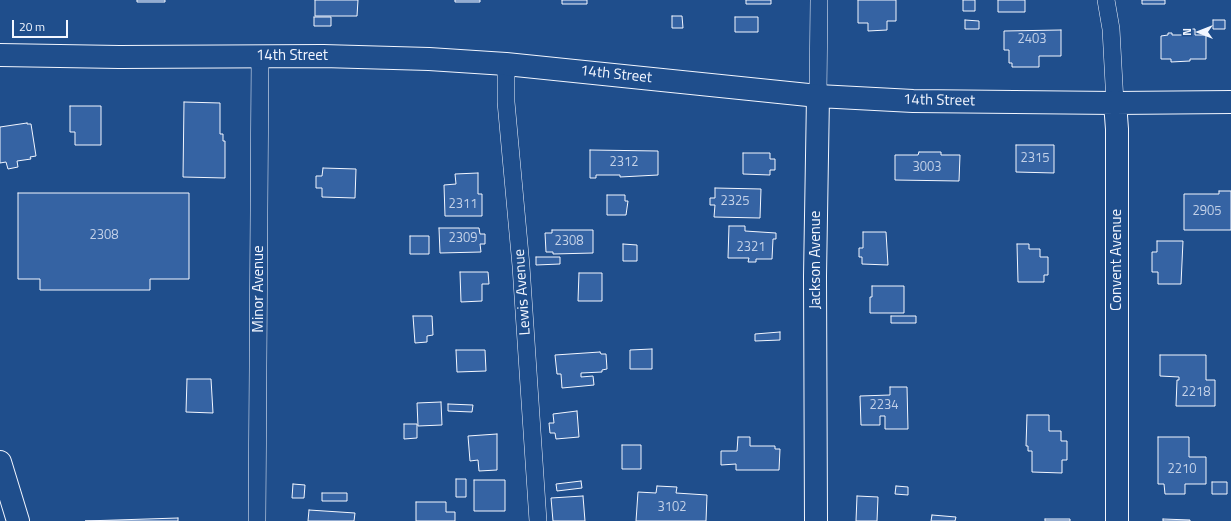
<!DOCTYPE html>
<style>
body{margin:0}
#map{position:relative;width:1231px;height:521px;overflow:hidden;background:#1f4e8c;font-family:"Titillium Web",sans-serif}
canvas{display:block}
.north{position:absolute;left:1179px;top:12px;width:40px;height:40px;-webkit-text-stroke:3px #1f4e8c;paint-order:stroke;rotate:270deg;font-size:11px;font-weight:700;line-height:16px;text-align:center;color:#f2f6ff}
.north::after{content:'';display:block;margin:auto;width:14px;height:18px;background:#f2f6ff;clip-path:polygon(50% 0,100% 100%,50% 72%,0 100%)}
.scale{position:absolute;left:12px;top:20px;width:56px;height:18px;box-sizing:border-box;border:2px solid #f2f6ff;border-top:0;padding-left:5px;font-size:12px;line-height:14px;white-space:nowrap;color:#f2f6ff;-webkit-text-stroke:3px #1f4e8c;paint-order:stroke}
</style>
<div id="map">
<canvas width="1231" height="521"></canvas>
<div class="north">N</div>
<div class="scale">20 m</div>
</div>
<script>
const context = document.querySelector('canvas').getContext('2d');
context.lineJoin = 'round';
function paint(path, color) {
  context.fillStyle = color;
  context.fill(path, 'evenodd');
}
function toPath(rows) {
  const path = new Path2D();
  for (const r of rows) {
    path.moveTo(r[0], r[1]);
    for (let i = 2; i < r.length; i += 2) path.lineTo(r[i], r[i + 1]);
  }
  return path;
}
function strokePath(path, color, width, dash) {
  context.strokeStyle = color;
  context.lineWidth = width;
  context.lineCap = dash ? 'butt' : 'round';
  context.setLineDash(dash || []);
  context.stroke(path);
}
function write(font, color, halo, rows, align = 'center') {
  context.font = font + ' "Titillium Web",sans-serif';
  context.lineWidth = 3;
  context.setLineDash([]);
  context.textBaseline = 'middle';
  context.strokeStyle = halo;
  context.fillStyle = color;
  for (const [text, x, y, turn = 0] of rows) {
    context.save();
    context.translate(x, y);
    context.rotate((+turn || 0) * Math.PI / 180);
    context.textAlign = isNaN(turn) ? turn : align;
    if (halo) context.strokeText(text, 0, 0);
    context.fillText(text, 0, 0);
    context.restore();
  }
}
const building = toPath([
 [137,0,165,0,165,2,137,2,137,0],
 [315,0,358,0,357,16,315,16,315,0],
 [455,0,480,0,480,2,455,2,455,0],
 [562,0,587,0,587,4,562,4,562,0],
 [746,0,771,0,771,4,746,4,746,0],
 [858,0,896,0,896,21,887,21,887,30,868,31,868,23,858,23,858,0],
 [963,0,975,0,975,11,963,11,963,0],
 [998,0,1025,0,1025,12,998,12,998,0],
 [1142,0,1165,0,1165,4,1142,4,1142,0],
 [672,16,682,16,683,28,672,28,672,16],
 [314,17,331,17,331,26,314,26,314,17],
 [735,17,758,17,758,32,735,32,735,17],
 [965,20,979,21,979,29,965,29,965,20],
 [1213,20,1225,20,1225,29,1213,29,1213,20],
 [1186,29,1195,29,1195,35,1206,35,1206,59,1190,59,1190,61,1171,62,1171,59,1161,59,1161,36,1168,35,1168,33,1172,33,1172,35,1186,35,1186,29],
 [1061,30,1061,56,1039,56,1039,67,1012,67,1012,63,1009,63,1009,50,1004,50,1004,31,1061,30],
 [184,102,220,103,220,134,223,134,223,141,225,141,225,178,183,177,184,102],
 [70,106,101,106,101,145,75,145,75,132,70,132,70,106],
 [27,123,27,124,31,124,36,156,30,157,31,159,17,161,18,167,8,169,6,162,0,163,0,127,27,123],
 [1016,145,1054,145,1054,173,1016,172,1016,145],
 [590,150,658,151,658,175,620,177,620,175,596,175,596,178,590,178,590,150],
 [919,152,941,152,941,155,960,155,959,181,895,180,895,155,918,155,919,152],
 [743,153,770,153,770,159,775,159,775,170,770,170,770,175,743,174,743,153],
 [323,168,356,169,355,198,322,197,322,188,316,188,316,176,322,176,323,168],
 [478,173,478,194,482,194,482,216,445,216,444,185,456,184,455,174,478,173],
 [715,188,761,189,760,218,714,217,715,205,710,205,710,198,715,198,715,188],
 [1219,191,1231,191,1231,230,1184,230,1184,194,1219,194,1219,191],
 [18,193,189,193,189,279,150,279,150,290,40,290,40,279,18,279,18,193],
 [607,195,625,195,625,201,628,201,626,215,607,215,607,195],
 [729,226,745,226,745,231,776,233,776,239,773,239,772,259,756,259,756,262,748,262,749,258,728,258,729,226],
 [439,228,479,228,480,234,485,234,485,244,480,244,481,252,440,253,439,228],
 [552,230,593,230,593,253,553,254,553,252,546,252,545,233,552,233,552,230],
 [863,232,886,232,888,265,862,264,862,257,859,257,859,248,863,248,863,232],
 [410,236,429,236,429,254,410,254,410,236],
 [1157,241,1183,241,1181,284,1158,284,1158,272,1152,272,1152,252,1157,252,1157,241],
 [623,244,637,245,637,261,623,261,623,244],
 [1017,244,1029,244,1029,249,1040,249,1040,257,1048,257,1048,275,1044,275,1044,282,1018,282,1017,244],
 [536,257,560,257,560,264,536,265,536,257],
 [460,272,488,272,489,284,482,284,482,301,461,302,460,272],
 [579,273,602,273,602,301,578,301,579,273],
 [872,286,904,286,904,313,870,313,870,297,872,297,872,286],
 [413,316,432,316,433,335,427,336,427,342,415,343,413,316],
 [891,316,916,316,916,323,891,323,891,316],
 [780,332,780,340,755,341,755,334,780,332],
 [652,349,652,369,630,369,630,350,652,349],
 [456,350,485,350,486,371,457,372,456,350],
 [600,352,601,354,606,354,607,369,602,370,602,372,581,373,581,377,593,376,594,385,562,388,561,374,557,374,555,355,600,352],
 [1160,355,1206,355,1206,380,1215,380,1215,406,1176,406,1177,380,1179,380,1179,377,1160,376,1160,355],
 [187,379,211,379,213,413,186,412,187,379],
 [890,387,907,387,908,429,885,429,885,416,880,416,880,425,861,425,860,396,890,395,890,387],
 [441,402,442,425,418,426,417,403,441,402],
 [448,404,473,405,472,412,448,411,448,404],
 [577,411,579,437,556,439,555,433,550,433,549,423,554,423,553,414,577,411],
 [1027,415,1049,415,1049,431,1061,431,1061,441,1067,441,1067,460,1062,460,1062,473,1032,472,1032,451,1028,451,1028,446,1026,446,1027,415],
 [404,424,417,424,417,438,404,439,404,424],
 [497,434,497,470,479,471,478,460,470,461,468,436,497,434],
 [738,437,750,437,750,446,775,446,775,449,780,449,779,470,736,470,736,464,721,465,721,451,737,451,738,437],
 [1158,437,1189,437,1189,457,1206,457,1206,484,1185,484,1185,494,1165,494,1164,484,1158,484,1158,437],
 [622,445,641,445,641,469,622,469,622,445],
 [456,479,466,479,466,497,456,497,456,479],
 [474,480,505,480,505,511,474,511,474,480],
 [581,481,582,488,557,491,556,484,581,481],
 [1212,482,1227,482,1227,494,1212,494,1212,482],
 [293,484,305,485,304,498,292,498,293,484],
 [657,486,677,487,676,493,707,495,706,521,636,521,638,492,656,493,657,486],
 [896,486,908,487,908,495,895,494,896,486],
 [322,493,347,493,347,501,322,501,322,493],
 [583,496,585,521,553,521,551,498,583,496],
 [857,496,878,497,877,521,856,521,857,496],
 [416,502,446,502,446,512,455,512,455,521,416,521,416,502],
 [309,510,355,513,354,521,308,521,309,510],
 [932,515,956,517,955,521,931,521,932,515],
 [178,518,178,521,85,521,178,518],
 [1045,519,1070,519,1070,521,1045,521,1045,519],
 [1163,519,1190,520,1190,521,1163,521,1163,519]
]);
paint(building, '#3563a3');
strokePath(building, '#f2f6ff', 1);
const street = toPath([
 [1106,0,1111,29,1115,103],
 [506,64,506,102,521,266,538,521],
 [818,96,819,0],
 [257,521,260,56]
]);
const secondary = toPath([
 [0,55,119,57,323,56,429,59,506,64,818,96,913,101,1115,103,1231,102],
 [1115,103,1117,129,1117,521],
 [0,462,18,521],
 [816,521,815,276,818,96]
]);
strokePath(street, '#f2f6ff', 18);
strokePath(secondary, '#f2f6ff', 24);
strokePath(street, '#1f4e8c', 17);
strokePath(secondary, '#1f4e8c', 22);
write('13px', '#c3d1e8', null, [
 ["2403",1032,40],
 ["2315",1035,159],
 ["2312",624,163],
 ["3003",927,168],
 ["2325",735,202],
 ["2311",463,205],
 ["2905",1207,212],
 ["2308",104,236],
 ["2309",463,239],
 ["2308",569,242],
 ["2321",751,248],
 ["2218",1196,393],
 ["2234",884,406],
 ["2210",1182,470],
 ["3102",672,508]
]);
write('15px', '#f2f6ff', '#1f4e8c', [
 ["14th Street",292,56],
 ["14th Street",616,75,6],
 ["14th Street",939,101,1],
 ["Jackson Avenue",816,260,-90],
 ["Convent Avenue",1117,260,-90],
 ["Minor Avenue",259,289,-90],
 ["Lewis Avenue",523,292,-94]
]);
</script>
